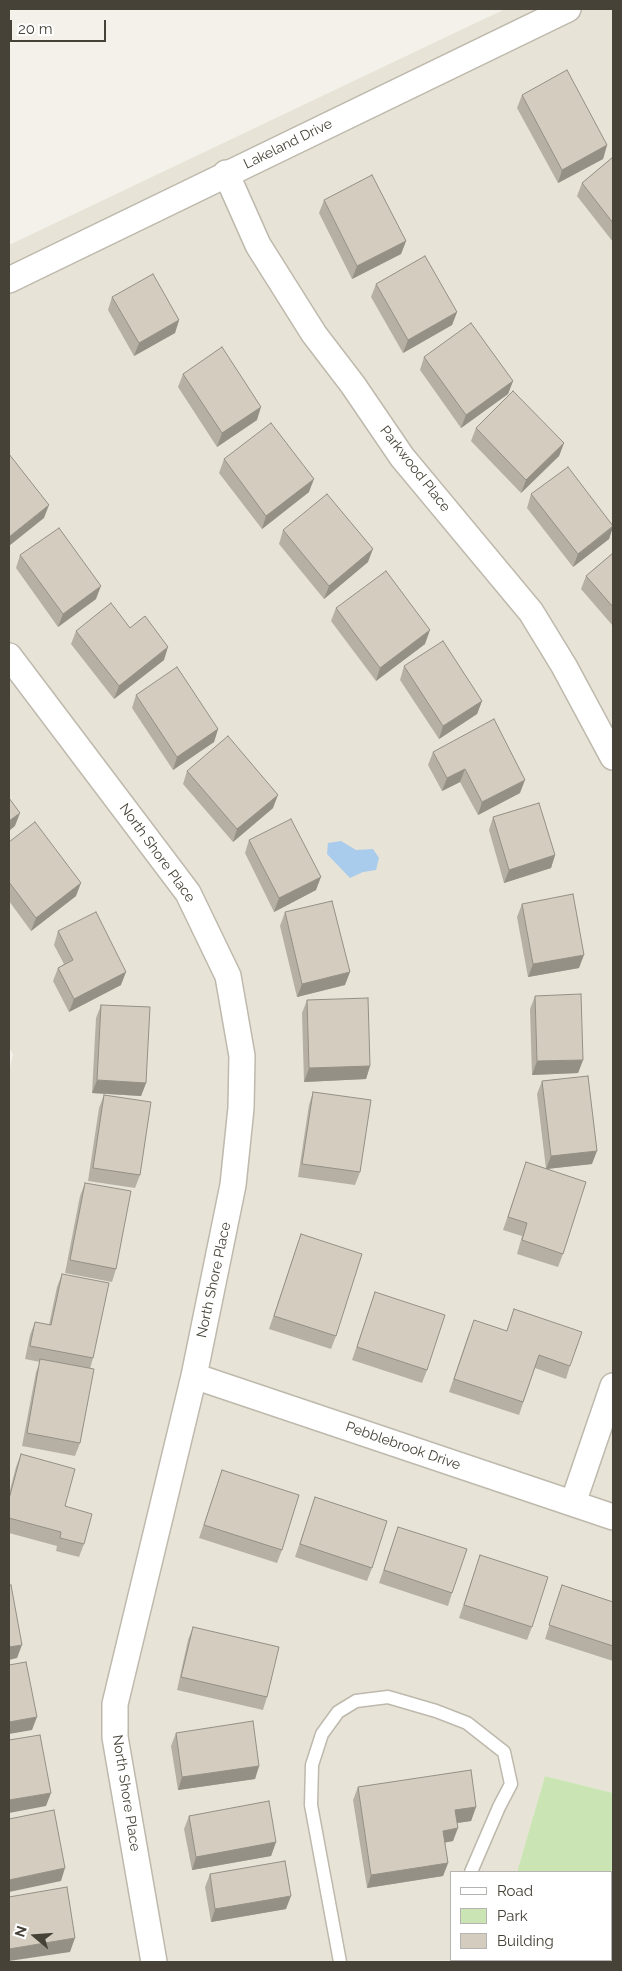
<!DOCTYPE html>
<style>
body{margin:0}
#map{position:relative;width:622px;height:1971px;overflow:hidden;background:#f3f1e9;font-family:Raleway,sans-serif}
canvas{display:block}
.frame{position:absolute;inset:0;border:10px solid #464237;pointer-events:none}
.legend{position:absolute;left:450px;top:1871px;width:162px;height:90px;box-sizing:border-box;background:#fff;border:1px solid #b5b3af;margin:0;padding:6px 9px;list-style:none;font-size:15px;color:#464237}
.legend li{display:flex;align-items:center;gap:10px;height:25px}
.legend b{width:25px;border:1px solid #b5b3af}
.north{position:absolute;left:10px;top:1911px;width:50px;height:50px;-webkit-text-stroke:4px #fff;paint-order:stroke;rotate:288deg;font-size:14px;font-weight:700;line-height:20px;text-align:center;color:#464237}
.north::after{content:'';display:block;margin:auto;width:18px;height:22px;background:#464237;clip-path:polygon(50% 0,100% 100%,50% 72%,0 100%)}
.scale{position:absolute;left:10px;top:20px;width:96px;height:22px;box-sizing:border-box;border:2px solid #464237;border-top:0;padding-left:6px;font-size:15px;line-height:18px;white-space:nowrap;color:#464237;-webkit-text-stroke:4px #fff;paint-order:stroke}
</style>
<div id="map">
<canvas width="622" height="1971"></canvas>
<div class="frame"></div>
<ul class="legend">
<li><b style="height:6px;background:#fff"></b>Road</li>
<li><b style="height:14px;background:#cbe4b4"></b>Park</li>
<li><b style="height:14px;background:#d4cdbf"></b>Building</li>
</ul>
<div class="north">N</div>
<div class="scale">20 m</div>
</div>
<script>
const context = document.querySelector('canvas').getContext('2d');
context.lineJoin = 'round';
function paint(path, color) {
  context.fillStyle = color;
  context.fill(path, 'evenodd');
}
function toPath(rows) {
  const path = new Path2D();
  for (const r of rows) {
    path.moveTo(r[0], r[1]);
    for (let i = 2; i < r.length; i += 2) path.lineTo(r[i], r[i + 1]);
  }
  return path;
}
function strokePath(path, color, width, dash) {
  context.strokeStyle = color;
  context.lineWidth = width;
  context.lineCap = dash ? 'butt' : 'round';
  context.setLineDash(dash || []);
  context.stroke(path);
}
function write(font, color, halo, rows, align = 'center') {
  context.font = font + ' Raleway,sans-serif';
  context.lineWidth = 4;
  context.setLineDash([]);
  context.textBaseline = 'middle';
  context.strokeStyle = halo;
  context.fillStyle = color;
  for (const [text, x, y, turn = 0] of rows) {
    context.save();
    context.translate(x, y);
    context.rotate((+turn || 0) * Math.PI / 180);
    context.textAlign = isNaN(turn) ? turn : align;
    if (halo) context.strokeText(text, 0, 0);
    context.fillText(text, 0, 0);
    context.restore();
  }
}
paint(toPath([
 [505,9,613,9,613,1793,545,1776,517,1872,451,1872,451,1960,491,1960,490,1962,9,1962,9,1072,13,1054,9,1048,9,245]
]), '#e7e3d7');
paint(toPath([
 [545,1776,613,1793,613,1962,490,1962,491,1960,611,1960,611,1872,517,1872]
]), '#cbe4b4');
paint(toPath([
 [341,841,356,850,373,849,379,858,376,870,363,872,350,878,327,854,328,843]
]), '#a9cbec');
const lane = toPath([
 [466,1960,466,1962],
 [340,1962,311,1805,312,1765,322,1734,338,1712,356,1701,388,1697,436,1711,467,1723,504,1752,511,1784,499,1807,471,1872]
]);
const street = toPath([
 [226,173,258,245,314,334,353,385,402,457,531,612,564,666,613,757],
 [9,280,568,9],
 [9,656,188,893,228,976,242,1056,241,1108,233,1185,194,1376,115,1704,115,1737,154,1962],
 [194,1376,613,1517],
 [573,1503,613,1386]
]);
strokePath(lane, '#beb9ac', 15);
strokePath(street, '#beb9ac', 28);
strokePath(lane, '#fff', 12);
strokePath(street, '#fff', 25);
paint(toPath([
 [522,95,607,145,603,159,558,183,517,108],
 [613,157,613,242,577,196,582,183],
 [324,200,406,241,401,254,352,279,319,213],
 [376,284,457,312,452,325,403,353,371,297],
 [112,297,179,320,175,333,134,356,108,310],
 [424,357,513,381,508,394,461,428,420,370],
 [183,374,257,420,217,447,178,387],
 [476,428,564,443,559,456,521,493,471,441],
 [224,459,309,492,262,529,219,473],
 [531,494,613,526,609,539,573,567,527,508],
 [283,530,368,562,324,599,279,544],
 [613,553,613,626,581,589,586,576],
 [20,555,96,599,58,627,16,568],
 [336,608,425,644,376,681,331,621],
 [76,631,164,660,114,699,71,644],
 [404,666,482,701,477,714,439,739,400,680],
 [136,695,218,729,214,742,173,770,132,708],
 [433,752,520,793,478,815,460,782,442,791,428,765],
 [187,771,273,808,233,842,183,784],
 [493,817,555,855,551,868,504,883,489,830],
 [249,840,316,890,274,912,245,853],
 [9,842,76,896,31,931,9,901],
 [522,904,579,968,528,977,517,917],
 [285,912,345,985,297,997,280,926],
 [58,931,121,985,69,1012,53,981,58,968,64,964,54,945],
 [535,996,583,1060,578,1073,532,1075,530,1009],
 [307,1000,370,1066,366,1079,304,1082,302,1013],
 [101,1005,146,1083,141,1096,92,1093,96,1018],
 [542,1081,592,1164,547,1169,563,1254,558,1267,517,1254,522,1236,503,1230,526,1162,546,1169,537,1094],
 [313,1092,360,1172,355,1185,298,1177,309,1105],
 [104,1095,140,1175,135,1188,88,1181,99,1108],
 [85,1183,116,1269,112,1282,65,1273,80,1196],
 [301,1234,336,1336,331,1349,269,1329],
 [62,1274,93,1358,90,1369,80,1443,75,1456,22,1446,36,1372,40,1362,25,1359,30,1335,35,1322,49,1325,57,1287],
 [375,1292,427,1370,422,1383,352,1360],
 [514,1309,570,1366,566,1379,535,1368,519,1415,449,1392,469,1333,507,1330],
 [21,1454,65,1506,84,1544,79,1557,56,1551,57,1546,9,1533,9,1494,16,1467],
 [222,1470,282,1550,277,1563,199,1538],
 [315,1497,372,1568,367,1581,295,1557],
 [398,1527,452,1593,448,1606,379,1583],
 [480,1555,532,1627,527,1640,459,1618],
 [562,1585,613,1602,613,1661,545,1639],
 [193,1627,267,1697,263,1710,177,1690,188,1640],
 [176,1733,259,1766,255,1779,178,1790,171,1746],
 [358,1787,476,1807,471,1821,457,1823,453,1841,445,1842,448,1863,443,1876,367,1888,353,1800],
 [189,1816,276,1842,271,1856,192,1870,184,1829],
 [210,1874,286,1909,211,1922,205,1887]
]), '#b6b0a4');
paint(toPath([
 [607,145,603,159,558,183,562,170],
 [406,241,401,254,352,279,357,266],
 [457,312,452,325,403,353,408,340],
 [179,320,175,333,134,356,139,343],
 [513,381,508,394,461,428,466,415],
 [261,407,257,420,217,447,222,433],
 [564,443,559,456,521,493,526,480],
 [314,479,309,492,262,529,266,516],
 [49,505,44,518,9,546,9,537],
 [613,527,609,539,573,567,578,554],
 [373,549,368,562,324,599,329,586],
 [101,586,96,599,58,627,63,614],
 [430,630,425,644,376,681,380,668],
 [168,647,164,660,114,699,119,686],
 [482,701,477,714,439,739,443,726],
 [218,729,214,742,173,770,177,757],
 [465,769,460,782,442,791,447,778],
 [525,780,520,793,478,815,482,802],
 [278,795,273,808,233,842,237,829],
 [20,813,15,826,9,831,9,821],
 [555,855,551,868,504,883,509,870],
 [321,877,316,890,274,912,279,898],
 [81,883,76,896,31,931,36,918],
 [584,955,579,968,528,977,533,964],
 [126,972,121,985,69,1012,74,999],
 [350,972,345,985,297,997,302,984],
 [583,1060,578,1073,532,1075,537,1061],
 [370,1066,366,1079,304,1082,309,1068],
 [97,1080,146,1083,141,1096,92,1093],
 [597,1151,592,1164,546,1169,551,1156],
 [22,1645,17,1658,9,1660,9,1647],
 [37,1717,32,1730,9,1734,9,1722],
 [259,1766,255,1779,178,1790,182,1777],
 [51,1793,46,1806,9,1813,9,1800],
 [476,1807,471,1821,450,1824,455,1810],
 [458,1828,453,1841,438,1844,443,1831],
 [276,1842,271,1856,192,1870,196,1857],
 [448,1863,443,1876,367,1888,371,1875],
 [65,1868,61,1881,9,1892,9,1880],
 [291,1896,286,1909,211,1922,215,1909],
 [75,1938,70,1952,9,1961,9,1949]
]), '#949086');
const building = toPath([
 [567,70,607,145,562,170,522,95,567,70],
 [613,157,613,223,582,183,613,157],
 [372,175,406,241,357,266,324,200,372,175],
 [425,256,457,312,408,340,376,284,425,256],
 [153,274,179,320,139,343,112,297,153,274],
 [471,323,513,381,466,415,424,357,471,323],
 [222,347,261,407,222,433,183,374,222,347],
 [513,391,564,443,526,480,476,428,513,391],
 [271,423,314,479,266,516,224,459,271,423],
 [9,454,49,505,9,537,9,454],
 [568,467,613,526,578,554,531,494,568,467],
 [327,494,373,549,329,586,283,530,327,494],
 [59,528,101,586,63,614,20,555,59,528],
 [613,553,613,607,586,576,613,553],
 [386,571,430,630,380,668,336,608,386,571],
 [111,603,130,628,145,616,168,647,119,686,76,631,111,603],
 [443,641,482,701,443,726,404,666,443,641],
 [177,667,218,729,177,757,136,695,177,667],
 [494,719,525,780,482,802,465,769,447,778,433,752,494,719],
 [228,736,278,795,237,829,187,771,228,736],
 [9,798,20,813,9,821,9,798],
 [539,803,555,855,509,870,493,817,539,803],
 [291,819,321,877,279,898,249,840,291,819],
 [35,822,81,883,36,918,9,882,9,842,35,822],
 [573,894,584,955,533,964,522,904,573,894],
 [332,901,350,972,302,984,285,912,332,901],
 [96,912,126,972,74,999,58,968,73,960,58,931,96,912],
 [581,994,583,1060,537,1061,535,996,581,994],
 [368,998,370,1066,309,1068,307,1000,368,998],
 [101,1005,150,1007,146,1083,97,1080,101,1005],
 [588,1076,597,1151,551,1156,542,1081,588,1076],
 [313,1092,371,1100,360,1172,302,1164,313,1092],
 [104,1095,151,1102,140,1175,93,1168,104,1095],
 [526,1162,586,1182,563,1254,522,1240,527,1223,508,1217,526,1162],
 [85,1183,131,1191,116,1269,70,1260,85,1183],
 [301,1234,362,1254,336,1336,274,1316,301,1234],
 [62,1274,109,1283,93,1358,30,1346,35,1322,51,1325,62,1274],
 [375,1292,445,1315,427,1370,357,1347,375,1292],
 [514,1309,582,1332,570,1366,539,1355,523,1402,454,1379,474,1320,507,1331,514,1309],
 [40,1359,94,1369,80,1443,27,1433,40,1359],
 [21,1454,75,1469,65,1506,92,1514,84,1544,60,1538,61,1532,9,1518,9,1499,21,1454],
 [222,1470,299,1495,282,1550,204,1525,222,1470],
 [315,1497,387,1521,372,1568,300,1544,315,1497],
 [398,1527,467,1549,452,1593,384,1570,398,1527],
 [480,1555,548,1577,532,1627,464,1605,480,1555],
 [11,1585,22,1645,9,1647,9,1586,11,1585],
 [562,1585,613,1602,613,1646,549,1625,562,1585],
 [193,1627,279,1647,267,1697,181,1677,193,1627],
 [26,1662,37,1717,9,1722,9,1665,26,1662],
 [253,1721,259,1766,182,1777,176,1733,253,1721],
 [40,1735,51,1793,9,1800,9,1740,40,1735],
 [471,1770,476,1807,455,1810,458,1828,443,1831,448,1863,371,1875,358,1787,471,1770],
 [269,1801,276,1842,196,1857,189,1816,269,1801],
 [54,1810,65,1868,9,1880,9,1819,54,1810],
 [285,1861,291,1896,215,1909,210,1874,285,1861],
 [67,1887,75,1938,9,1949,9,1897,67,1887]
]);
paint(building, '#d4cdbf');
strokePath(building, '#949086', 1);
write('14px', '#464237', '#fff', [
 ["Lakeland Drive",288,144,-26],
 ["Parkwood Place",415,469,52],
 ["North Shore Place",157,853,54],
 ["North Shore Place",214,1280,-78],
 ["Pebblebrook Drive",403,1446,19],
 ["North Shore Place",126,1793,81]
]);
</script>
